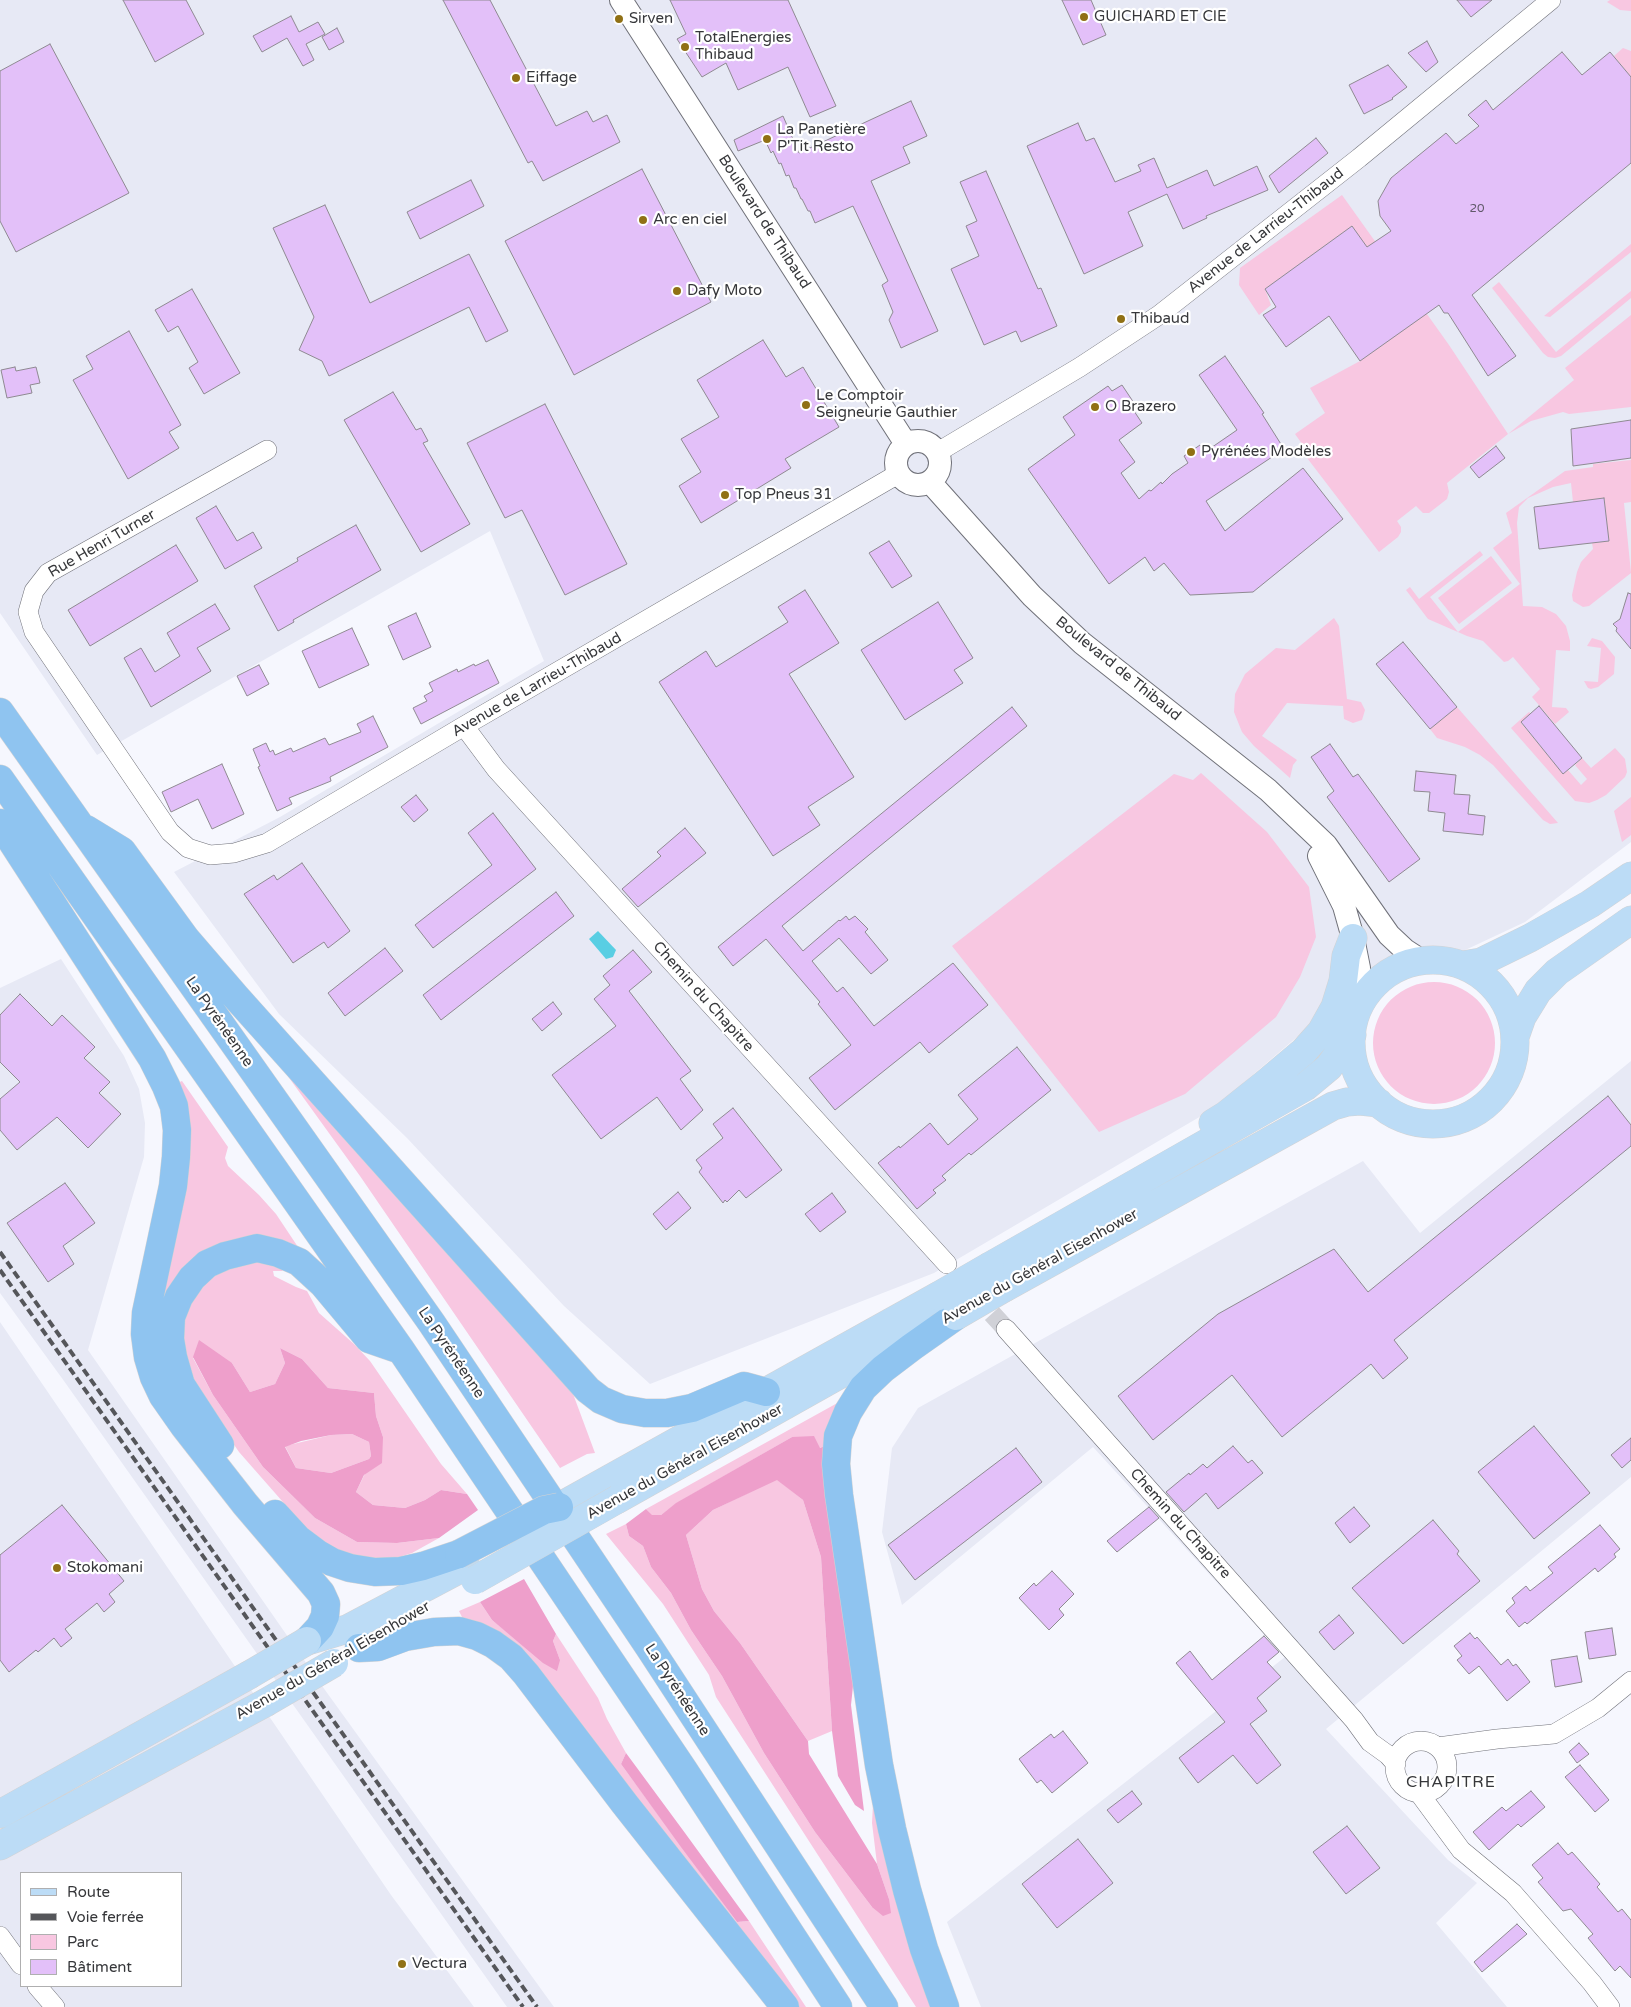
<!DOCTYPE html>
<meta charset="utf-8">
<style>
body{margin:0}
#map{position:relative;width:1631px;height:2007px;overflow:hidden;background:#f6f7fe;font-family:"Varela Round",sans-serif}
canvas{display:block}
.legend{position:absolute;left:20px;top:1872px;width:162px;height:115px;box-sizing:border-box;background:#fff;border:1px solid #afafb0;margin:0;padding:6px 9px;list-style:none;font-size:15px;color:#36373a}
.legend li{display:flex;align-items:center;gap:10px;height:25px}
.legend b{width:25px;border:1px solid #afafb0}
</style>
<div id="map">
<canvas width="1631" height="2007"></canvas>
<ul class="legend">
<li><b style="height:6px;background:#bcdcf6"></b>Route</li>
<li><b style="height:6px;background:#55565a"></b>Voie ferrée</li>
<li><b style="height:14px;background:#f8c7e1"></b>Parc</li>
<li><b style="height:14px;background:#e3c0f9"></b>Bâtiment</li>
</ul>
</div>
<script>
const context = document.querySelector('canvas').getContext('2d');
context.lineJoin = 'round';
function paint(path, color) {
  context.fillStyle = color;
  context.fill(path, 'evenodd');
}
function toPath(rows) {
  const path = new Path2D();
  for (const r of rows) {
    if (r.length === 3) {
      path.moveTo(r[0] + r[2], r[1]);
      path.arc(r[0], r[1], r[2], 0, 2 * Math.PI);
      continue;
    }
    path.moveTo(r[0], r[1]);
    for (let i = 2; i < r.length; i += 2) path.lineTo(r[i], r[i + 1]);
  }
  return path;
}
function strokePath(path, color, width, dash) {
  context.strokeStyle = color;
  context.lineWidth = width;
  context.lineCap = dash ? 'butt' : 'round';
  context.setLineDash(dash || []);
  context.stroke(path);
}
function write(font, color, halo, rows, align = 'center') {
  context.font = font + ' "Varela Round",sans-serif';
  context.lineWidth = 4.5;
  context.setLineDash([]);
  context.textBaseline = 'middle';
  context.strokeStyle = halo;
  context.fillStyle = color;
  for (const [text, x, y, turn = 0] of rows) {
    context.save();
    context.translate(x, y);
    context.rotate((+turn || 0) * Math.PI / 180);
    context.textAlign = isNaN(turn) ? turn : align;
    if (halo) context.strokeText(text, 0, 0);
    context.fillText(text, 0, 0);
    context.restore();
  }
}
paint(toPath([
 [0,0,1631,0,1631,842,1525,922,1318,1019,1213,1109,934,1273,650,1384,564,1306,407,1138,279,1014,174,872,280,817,544,661,490,531,97,755,0,613],
 [61,959,124,1056,139,1089,145,1123,144,1157,88,1350,325,1690,554,2007,507,2007,64,1381,0,1293,0,988],
 [1631,1061,1631,1477,1326,1729,1448,1860,1477,1883,1436,1923,1507,2007,981,2007,947,1922,1285,1657,1093,1447,902,1605,882,1532,892,1448,918,1408,1363,1161,1420,1233],
 [0,1322,391,1895,474,2007,0,2007],
 [21,1873,181,1873,181,1986,21,1986]
]), '#e7e9f5');
paint(toPath([
 [1610,0,1631,0,1631,11,1620,10,1607,2],
 [1623,48,1631,51,1631,77,1614,56],
 [1342,195,1449,345,1508,434,1574,380,1565,368,1631,315,1631,407,1569,414,1563,412,1531,421,1508,434,1447,483,1449,492,1447,499,1429,513,1423,513,1416,506,1397,521,1401,527,1401,532,1398,537,1379,552,1301,450,1305,448,1295,434,1325,413,1310,388,1360,361,1417,320,1352,226,1265,289,1271,305,1259,315,1239,285,1240,268],
 [1631,244,1631,252,1550,317,1544,316],
 [1499,282,1556,352,1631,291,1631,298,1561,356,1555,358,1548,357,1543,353,1492,288],
 [1631,460,1631,502,1624,503,1631,573,1589,606,1583,607,1573,601,1572,595,1577,572,1581,562,1593,549,1592,543,1609,541,1604,498,1573,502,1571,483,1553,487,1528,498,1519,507,1517,523,1523,606,1542,607,1556,614,1566,626,1570,641,1570,651,1556,650,1552,707,1566,708,1569,712,1555,724,1532,697,1540,689,1513,657,1508,661,1504,662,1483,641,1467,636,1428,619,1406,590,1410,587,1419,599,1480,551,1483,555,1430,597,1458,632,1520,584,1493,548,1512,533,1506,513,1565,471,1593,467,1593,464],
 [1491,556,1512,583,1459,624,1438,598],
 [1334,618,1339,626,1347,699,1361,702,1365,710,1362,720,1353,723,1344,719,1343,706,1287,703,1262,736,1297,760,1293,765,1290,778,1254,746,1242,732,1234,712,1235,694,1245,674,1276,648,1295,650],
 [1592,638,1602,641,1615,657,1614,674,1598,687,1591,689,1588,688,1584,681,1598,682,1601,648,1587,646],
 [1457,707,1558,823,1550,824,1543,820,1493,765,1480,755,1465,747,1437,738,1430,729],
 [1529,712,1531,714,1521,723,1563,774,1568,770,1581,785,1587,779,1575,765,1582,758,1591,768,1615,748,1625,759,1627,772,1625,777,1606,795,1597,800,1589,803,1575,801,1511,728],
 [1201,773,1267,832,1309,887,1316,937,1300,977,1276,1017,1185,1094,1099,1132,952,946,1174,774,1193,780],
 [1631,797,1631,835,1622,842,1614,811],
 [1434,1043,61],
 [289,1072,569,1383,595,1453,587,1454,560,1468,360,1176,287,1075],
 [182,1081,228,1147,225,1158,228,1166,259,1195,276,1214,300,1250,214,1247,155,1358,173,1085],
 [250,1260,284,1268,282,1271,273,1271,274,1276,296,1287,307,1291,319,1313,354,1344,370,1361,441,1464,467,1494,441,1490,425,1500,405,1508,373,1505,356,1492,383,1437,376,1416,374,1393,328,1388,302,1359,280,1348,285,1363,275,1384,250,1392,232,1363,193,1358,213,1395,263,1467,315,1518,357,1542,397,1543,439,1538,412,1553,383,1562,337,1551,304,1526,239,1452,203,1399,188,1369,181,1319,208,1274],
 [841,1401,827,1445,820,1448,792,1437,677,1503,661,1515,652,1516,646,1509],
 [352,1434,369,1442,371,1456,369,1459,331,1473,296,1468,285,1446,331,1435],
 [777,1479,803,1500,821,1557,832,1731,808,1741,740,1643,714,1611,702,1589,686,1535,713,1510],
 [626,1524,629,1536,643,1546,651,1567,671,1593,691,1630,722,1676,764,1753,815,1832,872,1907,889,1899,877,1864,872,1823,874,1785,937,2007,916,2007,716,1697,709,1675,663,1604,606,1534],
 [480,1602,492,1620,516,1639,560,1660,553,1641,556,1634,598,1698,607,1719,626,1753,621,1764,737,1922,749,1921,806,2007,797,2007,465,1623,459,1611]
]), '#f8c7e1');
paint(toPath([
 [199,1340,232,1363,250,1392,275,1384,285,1363,280,1348,302,1359,328,1388,374,1393,376,1416,383,1437,382,1463,364,1475,356,1492,373,1505,405,1508,425,1500,441,1490,467,1494,478,1510,439,1538,397,1543,357,1542,315,1518,263,1467,213,1395,193,1357],
 [352,1434,369,1442,371,1456,369,1459,331,1473,296,1468,285,1447,301,1441,331,1435],
 [814,1436,820,1448,827,1445,855,1667,851,1705,864,1811,855,1805,838,1776,832,1731,821,1557,803,1500,777,1480,713,1510,686,1535,702,1589,714,1611,740,1643,808,1741,809,1754,877,1864,889,1899,891,1913,883,1916,872,1907,815,1832,764,1753,722,1676,691,1630,671,1593,651,1567,643,1546,629,1536,626,1524,646,1509,652,1515,661,1515,676,1503,792,1437],
 [524,1579,556,1634,553,1641,560,1660,557,1671,543,1663,492,1620,480,1602],
 [626,1753,685,1833,749,1921,737,1922,681,1847,621,1764]
]), '#ee9fcb');
paint(toPath([
 [598,931,616,950,613,957,606,959,589,939]
]), '#59cee3');
const building = toPath([
 [123,0,186,0,204,34,155,62,123,0],
 [443,0,490,0,556,126,587,111,593,122,607,115,620,142,543,181,532,161,528,163,443,0],
 [670,0,788,0,836,106,810,117,788,67,738,90,726,63,702,77,677,39,686,34,670,0],
 [1062,0,1091,0,1106,35,1083,45,1062,0],
 [1457,0,1492,0,1471,17,1457,0],
 [291,16,299,32,318,22,325,34,306,44,314,60,303,66,287,38,262,52,253,36,291,16],
 [337,28,344,42,329,50,322,37,337,28],
 [1427,41,1438,62,1426,72,1408,53,1427,41],
 [50,44,129,193,16,252,0,221,0,71,50,44],
 [1562,52,1582,75,1610,52,1631,77,1631,163,1472,295,1516,356,1488,376,1448,313,1444,313,1439,305,1360,361,1329,316,1286,347,1263,315,1276,307,1265,289,1352,226,1367,247,1391,231,1380,216,1378,201,1391,178,1446,133,1456,144,1479,126,1468,115,1486,100,1493,110,1562,52],
 [1388,65,1407,87,1392,98,1393,99,1364,114,1349,85,1388,65],
 [911,101,927,136,903,147,910,163,871,181,938,331,901,348,889,320,893,312,882,285,888,281,853,206,815,223,810,211,808,211,802,199,801,199,796,188,794,188,789,175,786,176,781,163,779,164,773,151,771,153,765,140,738,151,734,140,783,116,799,153,911,101],
 [1078,123,1086,141,1094,138,1115,182,1141,171,1138,165,1154,158,1167,188,1207,170,1214,186,1257,166,1268,190,1206,216,1207,218,1183,229,1167,194,1128,212,1143,246,1084,274,1027,146,1078,123],
 [1316,138,1328,153,1279,193,1269,176,1316,138],
 [642,169,711,302,574,375,505,241,642,169],
 [986,171,1038,289,1041,288,1057,326,1021,342,1016,331,984,345,951,269,979,256,966,226,977,221,960,182,986,171],
 [471,180,484,206,420,239,407,212,471,180],
 [325,205,370,303,469,254,508,331,486,342,469,307,329,376,322,361,299,350,314,317,273,228,325,205],
 [192,289,240,373,204,394,189,368,198,362,178,326,168,332,155,310,192,289],
 [129,331,181,425,169,432,179,448,128,479,73,380,93,369,86,356,129,331],
 [763,340,786,377,803,367,839,427,785,459,791,468,701,523,679,486,701,472,681,439,719,417,697,380,763,340],
 [1225,356,1264,413,1262,414,1284,449,1206,501,1225,531,1303,468,1343,519,1253,592,1190,595,1164,563,1154,571,1145,557,1109,584,1028,469,1075,435,1063,417,1108,386,1112,391,1122,385,1136,406,1132,408,1142,423,1119,440,1135,462,1121,473,1139,499,1149,490,1151,491,1161,482,1162,484,1172,474,1188,463,1184,456,1200,445,1205,452,1237,430,1199,375,1225,356],
 [15,367,16,371,36,367,40,383,30,385,32,393,7,398,1,370,15,367],
 [393,392,416,430,421,428,428,441,423,443,470,524,421,552,344,420,393,392],
 [545,404,627,564,565,595,522,510,505,518,467,443,545,404],
 [1631,420,1631,458,1573,466,1571,429,1631,420],
 [1496,446,1505,458,1479,478,1470,467,1496,446],
 [1604,498,1609,541,1539,549,1534,507,1604,498],
 [216,506,237,541,253,532,262,548,225,569,196,518,216,506],
 [356,525,381,570,293,620,294,622,278,631,254,586,298,561,297,558,356,525],
 [889,541,912,576,892,588,869,553,889,541],
 [176,545,198,581,90,646,68,610,176,545],
 [805,590,839,643,789,674,854,777,808,807,820,825,773,856,659,682,706,651,716,667,788,622,778,607,805,590],
 [1628,593,1631,594,1631,649,1616,631,1617,628,1613,624,1620,619,1628,593],
 [938,602,973,658,954,670,963,683,905,720,861,650,938,602],
 [215,604,230,629,197,648,211,671,151,707,124,658,141,648,155,672,180,656,167,633,215,604],
 [416,613,431,647,403,660,388,626,416,613],
 [352,628,369,665,319,688,302,651,352,628],
 [1403,642,1457,707,1430,729,1376,664,1403,642],
 [488,660,499,683,421,724,413,708,427,701,424,696,433,691,429,683,457,669,458,672,474,664,475,666,488,660],
 [259,665,269,684,247,696,237,676,259,665],
 [1539,706,1582,758,1563,774,1521,722,1539,706],
 [1012,707,1027,726,782,926,803,951,839,920,840,921,846,916,849,920,855,916,868,929,865,932,888,960,871,974,839,938,812,961,837,992,843,987,874,1026,953,963,988,1005,929,1053,920,1042,835,1110,809,1078,851,1045,818,1004,820,1002,766,939,733,966,718,947,1012,707],
 [373,716,388,747,330,777,331,781,289,798,292,804,277,811,258,767,260,766,253,749,266,743,270,752,273,750,275,755,291,748,293,752,325,738,329,745,361,732,357,724,373,716],
 [1330,744,1353,777,1358,774,1420,859,1389,882,1327,797,1334,791,1311,757,1330,744],
 [222,764,244,814,212,829,198,799,171,812,162,792,222,764],
 [1416,771,1456,775,1454,794,1470,795,1468,814,1485,816,1483,835,1443,831,1445,813,1428,811,1430,792,1414,791,1416,771],
 [416,795,428,810,414,822,401,807,416,795],
 [493,813,536,869,433,948,415,925,492,865,468,833,493,813],
 [685,828,706,853,638,907,622,889,661,856,657,852,685,828],
 [302,863,350,931,328,948,324,942,293,963,244,894,274,875,277,880,302,863],
 [556,892,574,916,441,1020,423,995,556,892],
 [385,948,403,971,345,1016,328,993,385,948],
 [633,950,652,972,629,991,691,1071,680,1079,703,1110,681,1130,657,1097,601,1139,552,1075,616,1026,594,999,610,985,603,976,633,950],
 [20,994,52,1026,62,1015,95,1047,84,1058,110,1082,99,1093,121,1114,88,1148,57,1117,17,1150,0,1130,0,1099,20,1082,0,1062,0,1015,20,994],
 [553,1002,562,1014,542,1031,532,1019,553,1002],
 [1017,1047,1051,1090,971,1155,969,1153,942,1176,946,1180,933,1190,936,1193,917,1209,878,1163,899,1146,900,1148,930,1123,948,1145,978,1119,958,1095,1017,1047],
 [1608,1096,1631,1125,1631,1146,1394,1340,1408,1358,1383,1379,1371,1364,1282,1437,1232,1375,1153,1440,1118,1396,1218,1314,1334,1249,1368,1292,1608,1096],
 [733,1108,782,1170,746,1198,739,1190,727,1202,725,1200,723,1203,699,1172,702,1168,696,1160,723,1138,713,1124,733,1108],
 [65,1183,95,1223,63,1246,74,1264,48,1282,7,1223,65,1183],
 [678,1192,691,1208,666,1230,653,1214,678,1192],
 [832,1193,846,1212,820,1232,805,1214,832,1193],
 [1534,1426,1590,1493,1534,1539,1478,1472,1534,1426],
 [1631,1438,1631,1460,1622,1468,1611,1455,1631,1438],
 [1233,1446,1248,1463,1252,1460,1263,1473,1218,1509,1206,1493,1184,1512,1166,1492,1189,1473,1190,1475,1203,1464,1207,1468,1233,1446],
 [1016,1448,1042,1482,915,1580,888,1545,1016,1448],
 [62,1505,124,1581,109,1594,115,1602,104,1612,97,1603,65,1629,72,1638,61,1647,54,1638,38,1652,36,1650,9,1672,0,1660,0,1555,62,1505],
 [1149,1507,1159,1518,1117,1552,1107,1541,1149,1507],
 [1354,1507,1370,1526,1350,1543,1335,1523,1354,1507],
 [1433,1520,1459,1551,1457,1554,1480,1581,1403,1644,1352,1588,1433,1520],
 [1600,1525,1620,1549,1614,1554,1616,1557,1598,1572,1595,1568,1527,1624,1525,1622,1519,1627,1506,1611,1515,1603,1512,1598,1526,1586,1530,1591,1553,1573,1548,1567,1600,1525],
 [1052,1571,1074,1594,1059,1609,1064,1615,1049,1630,1019,1598,1034,1583,1036,1586,1052,1571],
 [1339,1615,1354,1633,1334,1650,1319,1632,1339,1615],
 [1612,1628,1616,1655,1589,1659,1585,1632,1612,1628],
 [1470,1633,1475,1639,1477,1637,1501,1665,1508,1659,1513,1666,1516,1664,1530,1682,1507,1701,1479,1666,1469,1674,1457,1660,1462,1656,1454,1646,1470,1633],
 [1264,1636,1279,1652,1267,1662,1281,1677,1257,1698,1267,1711,1250,1724,1281,1765,1257,1784,1233,1755,1198,1783,1179,1758,1225,1722,1176,1663,1190,1651,1212,1680,1264,1636],
 [1577,1656,1582,1682,1555,1687,1551,1660,1577,1656],
 [1063,1731,1088,1763,1052,1793,1041,1780,1037,1783,1019,1759,1051,1734,1054,1738,1063,1731],
 [1579,1743,1589,1754,1577,1763,1569,1752,1579,1743],
 [1580,1765,1609,1800,1595,1812,1565,1777,1580,1765],
 [1132,1791,1142,1804,1118,1823,1107,1810,1132,1791],
 [1531,1791,1545,1807,1521,1827,1518,1824,1489,1850,1473,1832,1502,1807,1506,1811,1531,1791],
 [1347,1826,1380,1868,1346,1894,1313,1852,1347,1826],
 [1078,1839,1113,1883,1057,1928,1022,1884,1078,1839],
 [1558,1843,1568,1855,1572,1852,1580,1861,1600,1884,1597,1887,1618,1912,1622,1909,1631,1920,1631,1978,1620,1966,1615,1971,1588,1938,1593,1934,1571,1909,1563,1911,1538,1882,1543,1878,1532,1865,1558,1843],
 [1517,1924,1527,1934,1482,1972,1474,1962,1517,1924]
]);
paint(building, '#e3c0f9');
strokePath(building, '#8f8a92', 1);
strokePath(toPath([
 [973,1293,1006,1329]
]), '#d0d1d7', 19, [19, 9]);
const minor = toPath([
 [267,450,48,573,34,591,28,612,34,632,170,832,188,848,210,855,234,853,267,843,464,726,898,474],
 [938,452,1080,367,1159,315,1359,158,1551,0],
 [464,726,496,769,947,1264],
 [1006,1329,1354,1720,1370,1742,1388,1755,1396,1764],
 [1421,1767,26],
 [1438,1747,1497,1739,1554,1734,1598,1708,1631,1681],
 [1419,1793,1461,1850,1513,1893,1592,1983,1610,2007],
 [0,1936,21,1965],
 [37,1986,55,2007]
]);
const tertiary = toPath([
 [621,0,906,444],
 [918,463,22],
 [930,482,1032,596,1082,643,1268,790,1326,845,1389,935,1405,950,1422,961],
 [1319,856,1344,906,1353,938,1359,968,1357,1013]
]);
const primary = toPath([
 [1433,1042,82],
 [1463,965,1481,962,1530,938,1590,904,1631,876],
 [1515,1037,1522,1017,1538,991,1557,972,1631,920],
 [1213,1123,1226,1115,1266,1083,1304,1051,1321,1032,1335,1007,1343,981,1346,956,1353,938],
 [990,1266,1305,1087,1329,1067,1352,1035],
 [1006,1287,1333,1106,1347,1102,1360,1101,1379,1103],
 [618,1499,910,1335,925,1329],
 [559,1507,938,1296],
 [307,1641,347,1629,466,1566],
 [0,1814,249,1675],
 [0,1846,265,1703]
]);
const motorway = toPath([
 [0,712,431,1322,649,1647,884,2007],
 [0,779,401,1350,683,1769,838,2007],
 [0,823,152,1058,166,1086,174,1106,177,1130,176,1157,173,1186,146,1313,145,1334,148,1357,154,1377,163,1396,184,1426,245,1504,321,1593,326,1604,325,1616,320,1627,307,1641],
 [86,829,122,851,186,939,236,997,588,1390,601,1400,622,1409,645,1413,667,1413,692,1408,744,1386,766,1392],
 [220,1445,181,1385,173,1357,170,1339,171,1317,179,1297,192,1278,207,1264,225,1256,257,1248,278,1253,299,1262,323,1284,369,1339,401,1350],
 [275,1514,298,1539,318,1554,332,1562,350,1568,375,1572,401,1571,423,1566,459,1554],
 [359,1648,378,1647,405,1637,434,1632,459,1631,477,1636,493,1644,511,1657,526,1674,624,1803,785,2007],
 [945,2007,924,1949,907,1890,892,1829,879,1765,839,1495,836,1464,838,1436,848,1412,863,1388,883,1369,912,1347,956,1316]
]);
strokePath(minor, '#707179', 20);
strokePath(tertiary, '#707179', 24);
strokePath(primary, '#d3d3d4', 29);
strokePath(motorway, '#d3d3d4', 29);
strokePath(minor, '#fff', 19);
strokePath(tertiary, '#fff', 22);
strokePath(primary, '#bcdcf6', 28);
strokePath(motorway, '#8fc4f0', 28);
strokePath(toPath([
 [0,1252,537,2007],
 [0,1270,523,2007]
]), '#55565a', 4, [8, 4]);
const primaryBridge = toPath([
 [938,1296,990,1266],
 [956,1316,1006,1287],
 [475,1580,618,1499],
 [249,1675,307,1641],
 [265,1703,334,1663]
]);
const motorwayBridge = toPath([
 [459,1554,544,1510,559,1507]
]);
strokePath(primaryBridge, '#d3d3d4', 29, []);
strokePath(motorwayBridge, '#d3d3d4', 29, []);
strokePath(primaryBridge, '#bcdcf6', 28);
strokePath(motorwayBridge, '#8fc4f0', 28);
for (const [x, y, r, color] of [
 [1084,17,5,"#907015"],
 [619,19,5,"#907015"],
 [685,47,5,"#907015"],
 [516,78,5,"#907015"],
 [767,139,5,"#907015"],
 [643,220,5,"#907015"],
 [677,291,5,"#907015"],
 [1121,319,5,"#907015"],
 [806,405,5,"#907015"],
 [1095,407,5,"#907015"],
 [1191,452,5,"#907015"],
 [725,495,5,"#907015"],
 [57,1568,5,"#907015"],
 [402,1964,5,"#907015"]
]) {
  const dot = new Path2D();
  dot.arc(x, y, r, 0, 2 * Math.PI);
  context.fillStyle = color;
  context.fill(dot);
  strokePath(dot, '#fff', 2);
}
write('12px', '#61596a', null, [
 ["20",1477,209]
]);
write('15px', '#36373a', '#fff', [
 ["GUICHARD ET CIE",1094,17],
 ["Sirven",629,19],
 ["TotalEnergies",695,38],
 ["Thibaud",695,55],
 ["Eiffage",526,78],
 ["La Panetière",777,130],
 ["P'Tit Resto",777,147],
 ["Arc en ciel",653,220],
 ["Dafy Moto",687,291],
 ["Thibaud",1131,319],
 ["Le Comptoir",816,396],
 ["Seigneurie Gauthier",816,413],
 ["O Brazero",1105,407],
 ["Pyrénées Modèles",1201,452],
 ["Top Pneus 31",735,495],
 ["Stokomani",67,1568],
 ["Vectura",412,1964]
], 'left');
write('15px', '#36373a', '#fff', [
 ["Boulevard de Thibaud",764,222,57],
 ["Avenue de Larrieu-Thibaud",1266,231,-38],
 ["Rue Henri Turner",102,544,-30],
 ["Boulevard de Thibaud",1118,669,39],
 ["Avenue de Larrieu-Thibaud",537,685,-30],
 ["Chemin du Chapitre",703,997,48],
 ["La Pyrénéenne",219,1022,55],
 ["Avenue du Général Eisenhower",1040,1267,-29],
 ["La Pyrénéenne",451,1353,56],
 ["Avenue du Général Eisenhower",685,1462,-29],
 ["Chemin du Chapitre",1180,1524,48],
 ["Avenue du Général Eisenhower",333,1661,-30],
 ["La Pyrénéenne",677,1690,57]
]);
context.letterSpacing = '1px';
write('16px', '#36373a', '#fff', [
 ["CHAPITRE",1451,1783]
]);
context.letterSpacing = '0px';
</script>
